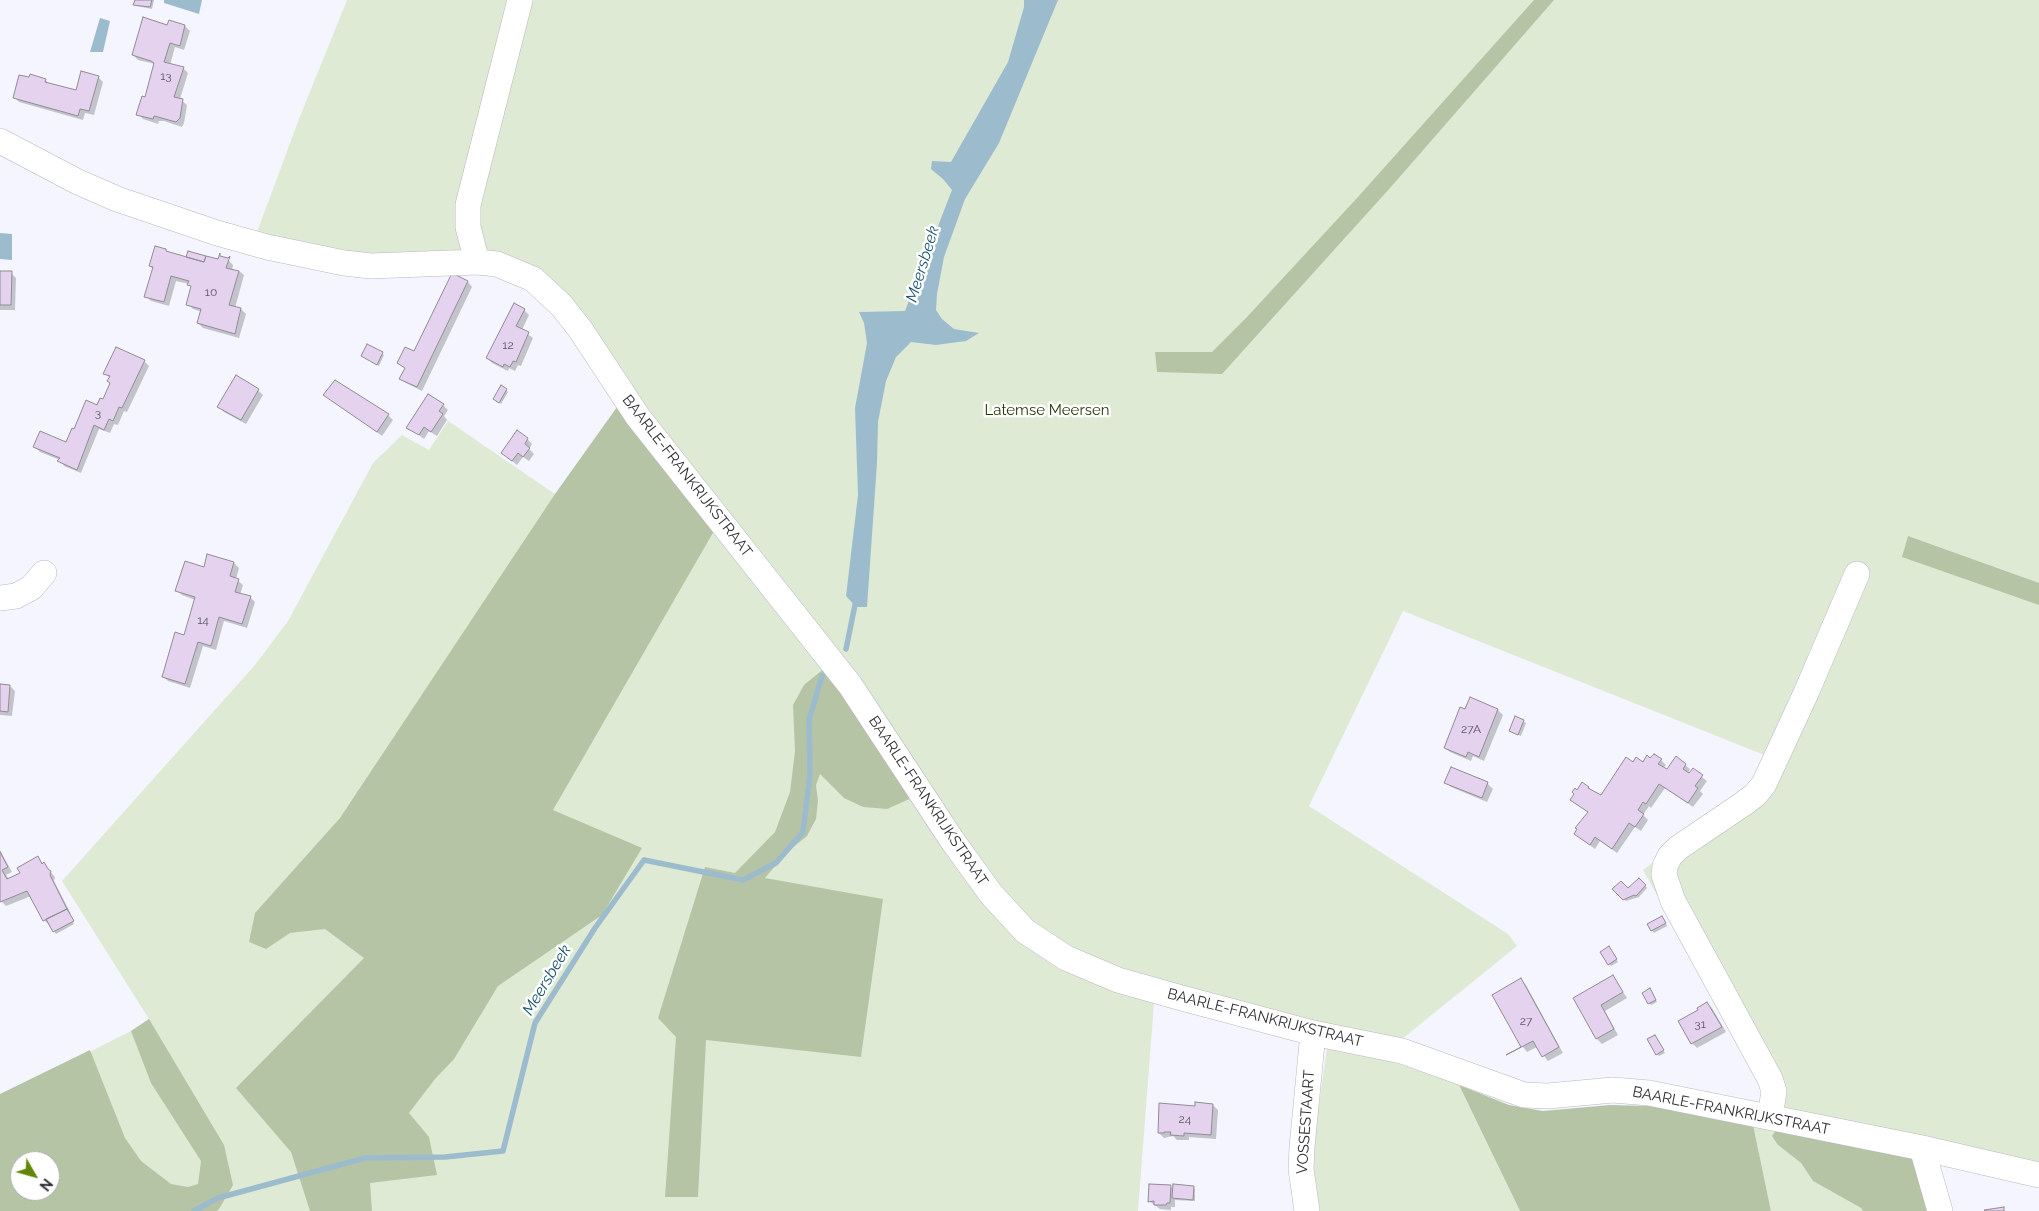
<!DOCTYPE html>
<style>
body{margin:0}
#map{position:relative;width:2039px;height:1211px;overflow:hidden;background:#f4f5fe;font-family:Raleway,sans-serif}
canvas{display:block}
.north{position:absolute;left:10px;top:1151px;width:50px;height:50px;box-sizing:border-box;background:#fff;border:1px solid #ababad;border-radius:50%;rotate:128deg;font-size:14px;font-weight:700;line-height:20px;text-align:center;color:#2d2e31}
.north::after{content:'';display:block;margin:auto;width:18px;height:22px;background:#628607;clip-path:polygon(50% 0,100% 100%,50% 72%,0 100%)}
</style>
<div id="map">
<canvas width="2039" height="1211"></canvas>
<div class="north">N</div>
</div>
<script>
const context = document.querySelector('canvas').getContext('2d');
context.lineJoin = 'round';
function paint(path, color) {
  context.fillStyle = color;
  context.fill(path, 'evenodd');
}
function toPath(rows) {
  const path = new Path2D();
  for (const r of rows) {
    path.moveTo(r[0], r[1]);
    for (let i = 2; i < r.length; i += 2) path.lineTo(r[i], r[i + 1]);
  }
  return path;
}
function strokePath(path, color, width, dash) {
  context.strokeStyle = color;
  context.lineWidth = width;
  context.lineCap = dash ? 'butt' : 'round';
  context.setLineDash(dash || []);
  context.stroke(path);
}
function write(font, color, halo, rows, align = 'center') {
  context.font = font + ' Raleway,sans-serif';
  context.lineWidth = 5;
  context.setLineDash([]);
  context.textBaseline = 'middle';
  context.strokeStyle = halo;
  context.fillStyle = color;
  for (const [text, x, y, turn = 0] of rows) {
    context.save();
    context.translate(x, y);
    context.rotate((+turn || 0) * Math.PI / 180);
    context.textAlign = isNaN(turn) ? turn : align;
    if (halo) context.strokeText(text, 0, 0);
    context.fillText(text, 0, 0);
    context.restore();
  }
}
paint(toPath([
 [347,0,2039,0,2039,1170,1771,1112,1764,1089,1643,870,1746,790,1767,756,1403,611,1309,806,1508,934,1517,946,1402,1039,1155,990,1138,1211,0,1211,0,1097,131,1031,149,1019,62,881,255,665,288,621,373,463,402,435,429,450,448,421,555,494,638,417,534,279,253,243,299,119],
 [20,1161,50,1161,50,1191,20,1191],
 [1327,1048,1394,1062,1459,1085,1520,1211,1318,1211,1310,1167],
 [1752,1120,1780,1124,1778,1145,1801,1163,1813,1181,1861,1208,1863,1211,1771,1211]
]), '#dfead5');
paint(toPath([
 [1534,0,1554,0,1390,188,1222,374,1157,372,1155,352,1212,352,1246,318,1357,198],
 [617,407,714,531,553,810,642,848,602,915,498,986,454,1059,435,1079,409,1113,429,1137,437,1175,370,1183,372,1211,310,1211,291,1152,236,1088,364,958,325,929,290,933,266,949,249,942,255,913,340,818,555,494],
 [1908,536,2039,583,2039,605,1902,557],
 [826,667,914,797,887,809,863,807,844,798,820,774,816,785,818,801,816,819,807,836,786,853,765,878,883,899,861,1057,706,1040,698,1197,665,1197,676,1037,658,1018,705,867,735,873,775,832,790,792,795,751,793,705,804,685],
 [149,1019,224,1145,233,1185,219,1209,217,1211,0,1211,0,1094,90,1050,125,1138,141,1161,171,1184,188,1187,198,1184,201,1161,151,1083,131,1031],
 [20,1161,50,1161,50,1191,20,1191],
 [1459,1085,1509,1105,1543,1111,1610,1105,1648,1106,1752,1120,1771,1211,1520,1211],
 [1780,1124,1910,1155,1919,1164,1932,1211,1863,1211,1861,1208,1813,1181,1801,1163,1778,1145,1772,1136]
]), '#b6c4a6');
paint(toPath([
 [164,0,202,0,199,14,164,3],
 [1024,0,1058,0,999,143,965,199,944,257,937,294,936,310,942,319,954,329,979,333,966,341,936,345,911,342,896,357,886,381,878,422,877,463,867,607,856,607,846,596,858,495,855,408,867,343,864,323,859,312,905,311,952,190,943,179,931,169,932,161,951,162,1008,62,1024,7],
 [100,18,110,21,103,52,90,52],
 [0,233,12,234,12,260,0,259]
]), '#9cbcce');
paint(toPath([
 [136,0,154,0,152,9,137,6,135,4],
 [168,26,185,26,190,31,184,50,175,47,170,65,183,68,188,73,180,99,187,105,184,123,182,127,164,121,159,121,158,124,143,119,138,114,146,98,155,64,138,60,133,55],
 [98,77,103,82,94,115,85,113,83,120,19,102,14,97,45,80,50,84,77,91],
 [165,250,168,253,191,259,228,260,233,265,232,271,239,271,244,275,235,308,241,309,246,314,239,338,203,328,198,323,202,312,193,309,188,304,192,288,189,284,176,281,169,306,151,301,146,296,153,269,150,266],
 [0,273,11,273,16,278,15,310,0,310],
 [453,275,468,282,472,287,422,391,406,383,401,378,406,369,398,363,414,353],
 [524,310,529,315,522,330,533,338,521,366,518,365,515,371,509,368,508,371,492,363,487,358],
 [382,353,384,355,379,366,362,356],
 [144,361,149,366,127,412,124,411,118,425,114,424,110,433,99,429,81,473,64,466,60,460,40,452,35,447,66,444,75,431,104,401,111,383,110,378,105,373],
 [258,390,263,395,246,424,224,412,219,407],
 [506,390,508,392,501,404,496,401],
 [325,395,388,415,393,420,382,436],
 [443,405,448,410,444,416,447,420,437,436,429,431,424,439,408,427],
 [527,439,532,444,529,449,534,454,529,461,523,457,517,465,508,458],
 [208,556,234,563,239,568,236,579,243,585,240,595,250,597,255,602,247,628,224,621,216,650,203,646,190,688,168,681,163,676,185,636,195,600,182,595,177,590,205,569],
 [0,685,10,686,15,691,12,716,0,715],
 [1471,699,1498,710,1503,715,1484,761,1473,756,1471,761,1450,752,1445,748],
 [1516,717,1526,723,1521,736,1510,731],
 [1651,760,1661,760,1666,765,1663,768,1668,771,1685,765,1690,769,1688,773,1690,775,1693,770,1707,781,1700,791,1703,794,1693,807,1665,788,1651,808,1649,806,1643,815,1648,820,1641,831,1635,827,1617,853,1600,841,1595,849,1580,838,1575,834,1589,813,1571,800,1583,784,1601,797,1633,763,1643,763],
 [1451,768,1488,784,1493,789,1487,802,1451,787,1446,782],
 [0,850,12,872,6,875,9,879,21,873,38,858,55,877,54,881,71,914,69,914,74,924,56,934,50,924,49,925,44,920,31,896,6,906,1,901],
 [1639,879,1647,888,1639,897,1626,901,1614,889,1628,890],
 [1664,919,1667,926,1654,933,1648,924],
 [1611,950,1618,962,1611,966,1609,964],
 [1613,976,1627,998,1605,1011,1618,1035,1602,1044,1597,1039,1574,998],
 [1521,980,1526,985,1563,1053,1548,1061,1537,1047,1527,1052,1523,1047,1494,995],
 [1652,992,1657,1002,1651,1005,1649,1003],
 [1707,1003,1712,1008,1726,1032,1697,1048,1692,1043,1699,1011],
 [1655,1036,1665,1053,1659,1056,1657,1054],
 [1213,1105,1218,1110,1216,1139,1189,1137,1189,1140,1177,1140,1173,1136,1164,1138,1159,1133,1196,1108],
 [1170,1186,1174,1189,1193,1187,1195,1189,1195,1201,1175,1200,1175,1207,1171,1207,1171,1210,1160,1209,1149,1201]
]), '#0003');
strokePath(toPath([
 [846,649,856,600],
 [194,1211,218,1198,365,1158,445,1157,503,1151,535,1023,595,928,644,860,743,880,776,863,803,832,810,774,809,720,822,676]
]), '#9cbcce', 5.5);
const building = toPath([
 [135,0,152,0,150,7,133,5,135,0],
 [143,17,167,25,169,20,185,25,180,46,170,43,164,62,184,67,174,97,183,99,180,118,176,122,158,117,154,116,153,119,136,115,142,96,145,97,154,63,151,61,132,55,143,17],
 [81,71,99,76,89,111,80,109,78,116,13,98,19,75,29,77,30,74,46,79,45,82,76,90,81,71],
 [155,246,166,249,166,251,204,262,206,256,218,259,220,253,220,256,228,258,230,256,226,268,239,271,229,305,241,308,235,334,197,323,201,309,186,305,191,286,187,285,189,281,171,276,164,302,144,297,153,267,149,266,155,246],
 [188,251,206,256,204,262,186,257,188,251],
 [0,271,12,271,11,305,0,305,0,271],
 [452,273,468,281,417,387,399,379,405,368,397,363,405,347,414,351,452,273],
 [514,303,525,309,516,326,529,332,516,362,513,361,510,367,504,364,503,367,486,358,514,303],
 [367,344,383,352,377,365,361,356,367,344],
 [116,347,145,360,122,408,119,407,113,421,109,419,104,430,94,425,77,470,57,461,60,458,33,447,40,431,66,442,72,428,74,429,86,400,97,405,100,398,103,399,110,383,107,381,110,376,103,374,116,347],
 [236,375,259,389,241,420,217,407,236,375],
 [335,380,389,414,377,432,323,395,335,380],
 [501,385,507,389,499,403,493,399,501,385],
 [428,394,444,404,439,411,443,414,431,432,424,427,419,435,406,428,428,394],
 [517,430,528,438,525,444,530,448,523,457,518,453,512,461,501,453,517,430],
 [207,554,234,562,230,576,239,579,235,592,251,596,242,624,219,617,211,646,198,642,185,684,162,677,175,632,184,635,195,597,175,591,185,561,204,567,207,554],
 [0,684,10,685,8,712,0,711,0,684],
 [1470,697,1498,709,1479,757,1468,752,1466,757,1444,748,1460,707,1465,709,1470,697],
 [1515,716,1524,720,1518,735,1509,731,1515,716],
 [1654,754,1662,759,1658,764,1667,769,1676,756,1686,764,1683,769,1689,773,1693,768,1703,775,1695,786,1698,788,1688,803,1659,784,1646,804,1643,802,1638,810,1644,814,1635,827,1629,823,1612,849,1595,837,1590,845,1574,834,1577,829,1575,828,1588,812,1570,800,1574,794,1572,792,1575,788,1577,790,1582,782,1589,787,1588,788,1601,795,1626,757,1633,762,1636,757,1643,762,1647,755,1650,758,1654,754],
 [1451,767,1488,782,1482,798,1444,783,1451,767],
 [0,852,8,867,2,870,7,879,20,873,17,868,38,856,42,864,44,862,48,869,51,871,50,875,67,909,43,921,27,891,0,902,0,852],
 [1639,878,1646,885,1636,896,1634,895,1623,900,1612,889,1621,881,1628,888,1639,878],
 [67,909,74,921,53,932,46,919,67,909],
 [1662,916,1666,923,1651,931,1647,924,1662,916],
 [1609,946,1617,959,1608,965,1600,952,1609,946],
 [1613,975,1623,992,1601,1005,1614,1029,1596,1039,1573,998,1613,975],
 [1521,978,1559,1047,1542,1057,1533,1041,1506,1055,1521,1047,1492,995,1521,978],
 [1650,988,1656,1000,1648,1004,1642,993,1650,988],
 [1707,1002,1722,1027,1691,1044,1678,1021,1698,1010,1697,1008,1707,1002],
 [1655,1035,1664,1050,1656,1055,1647,1039,1655,1035],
 [1195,1102,1213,1104,1211,1135,1184,1133,1184,1136,1170,1135,1171,1132,1164,1132,1164,1133,1158,1133,1159,1103,1195,1106,1195,1102],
 [1149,1184,1171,1185,1170,1203,1167,1203,1166,1205,1154,1205,1154,1201,1148,1202,1149,1184],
 [1173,1184,1194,1186,1193,1200,1172,1198,1173,1184],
 [2004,1207,2004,1211,1985,1211,1984,1210,2004,1207]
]);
paint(building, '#e5d2ef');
strokePath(building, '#908c93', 1);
const minor = toPath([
 [0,141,78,182,117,199,217,233,267,247,344,263,371,266,477,262,497,264,533,279,561,305,580,329,638,417,850,685,952,840,991,894,1025,931,1066,958,1118,980,1178,997,1313,1033,1402,1051,1524,1095,1548,1096,1613,1090,1649,1093,1922,1148,2039,1175],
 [477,262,468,227,468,205,520,0],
 [0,598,16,596,31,588,44,573],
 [1770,1117,1774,1091,1770,1079,1673,901,1664,875,1665,866,1670,856,1678,848,1743,804,1755,795,1764,784,1806,693,1857,574],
 [1922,1148,1940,1211],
 [1307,1211,1301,1169,1302,1147,1313,1033]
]);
strokePath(minor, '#b7b8c1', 26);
strokePath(minor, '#fff', 25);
write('12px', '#5b5760', null, [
 ["13",166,76],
 ["10",211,292],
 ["12",508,345],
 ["3",98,413],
 ["14",203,620],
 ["27A",1471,729],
 ["27",1526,1021],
 ["31",1700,1024],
 ["24",1185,1119]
]);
write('15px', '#253707', '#fff', [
 ["Latemse Meersen",1047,410]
]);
write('15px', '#2d2e31', '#fff', [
 ["BAARLE-FRANKRIJKSTRAAT",687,476,52],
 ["BAARLE-FRANKRIJKSTRAAT",928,801,56],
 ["BAARLE-FRANKRIJKSTRAAT",1265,1018,14],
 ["BAARLE-FRANKRIJKSTRAAT",1731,1111,11],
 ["VOSSESTAART",1306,1122,-86]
]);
write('italic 16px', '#18516c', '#fff', [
 ["Meersbeek",923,264,-73],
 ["Meersbeek",547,980,-59]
]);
</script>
